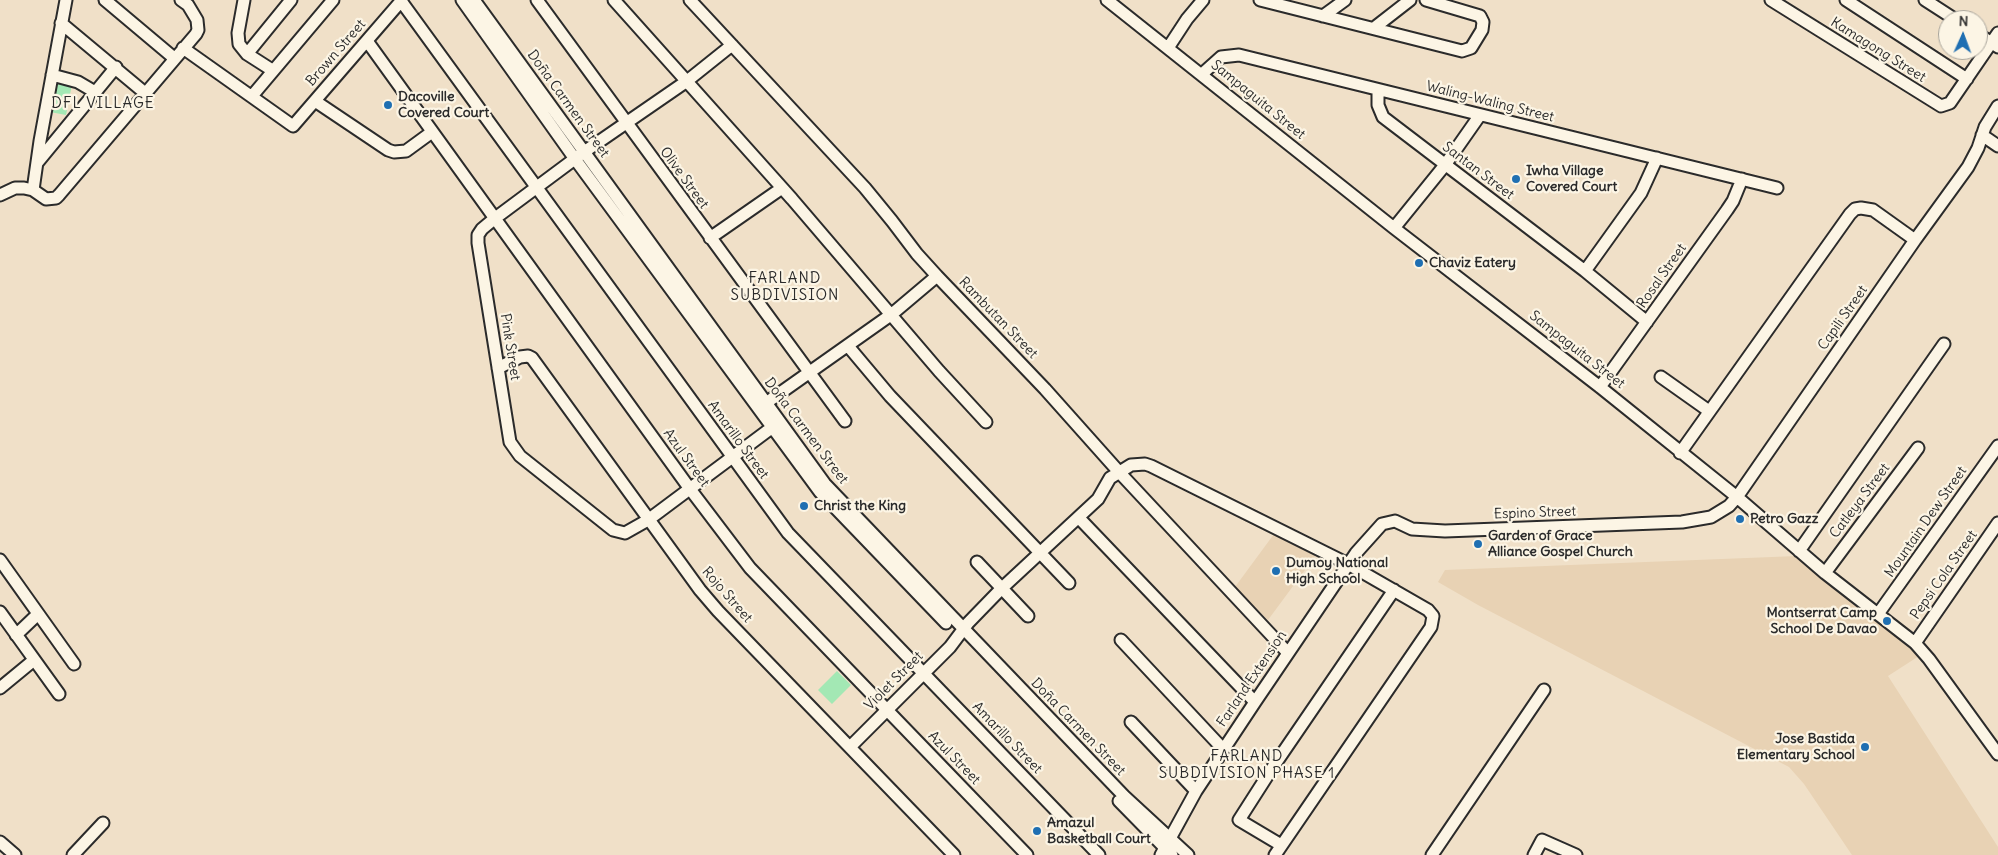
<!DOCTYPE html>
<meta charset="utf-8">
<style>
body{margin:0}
#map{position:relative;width:1998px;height:855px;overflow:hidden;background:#f0e0c8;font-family:Delius,sans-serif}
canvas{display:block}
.north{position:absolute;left:1938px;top:10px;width:50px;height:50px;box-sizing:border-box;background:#fcf5e5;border:1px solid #a8a49b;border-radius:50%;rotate:2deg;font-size:14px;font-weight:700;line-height:20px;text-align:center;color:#2b2b2b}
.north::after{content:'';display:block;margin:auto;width:18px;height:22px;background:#1f6fb2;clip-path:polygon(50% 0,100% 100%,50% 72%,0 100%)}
</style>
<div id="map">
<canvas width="1998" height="855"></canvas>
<div class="north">N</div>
</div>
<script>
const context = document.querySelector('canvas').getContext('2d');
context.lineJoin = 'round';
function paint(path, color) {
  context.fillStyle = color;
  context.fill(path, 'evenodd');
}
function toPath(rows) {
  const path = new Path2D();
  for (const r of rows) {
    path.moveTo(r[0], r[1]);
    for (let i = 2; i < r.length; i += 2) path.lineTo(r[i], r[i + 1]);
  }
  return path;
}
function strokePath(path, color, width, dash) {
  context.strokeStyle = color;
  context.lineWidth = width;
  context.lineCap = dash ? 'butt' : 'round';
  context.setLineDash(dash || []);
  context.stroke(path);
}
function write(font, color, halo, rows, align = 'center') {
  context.font = font + ' Delius,sans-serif';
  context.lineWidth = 4.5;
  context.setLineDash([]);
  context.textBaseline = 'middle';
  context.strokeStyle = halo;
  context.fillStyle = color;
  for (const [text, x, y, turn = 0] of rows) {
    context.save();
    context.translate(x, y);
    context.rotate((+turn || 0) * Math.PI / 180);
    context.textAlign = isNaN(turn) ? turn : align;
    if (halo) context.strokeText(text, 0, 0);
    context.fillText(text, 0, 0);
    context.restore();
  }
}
paint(toPath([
 [1274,534,1316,555,1268,620,1235,587],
 [1797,556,1919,656,1888,676,1998,847,1998,855,1852,855,1804,784,1789,767,1478,605,1438,582,1445,570]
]), '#e8d2b4');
paint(toPath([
 [56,81,72,84,66,115,50,112],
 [837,671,851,685,832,704,818,690]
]), '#a3e8b4');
const minor = toPath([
 [105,0,174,58],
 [244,0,238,33,239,44,247,54,272,70],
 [462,0,575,159,820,492,946,623],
 [474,0,825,484,1124,796,1188,855],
 [537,0,845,421],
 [614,0,792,199,939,371,986,422],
 [690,0,865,188,892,221,917,254,937,276,1045,389,1119,472,1288,653],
 [1107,0,1394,228,1600,387,1737,497,1825,573,1915,643,1929,659,1998,754],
 [1260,0,1462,51,1471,48,1482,30,1483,22,1480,16,1426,0],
 [1771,0,1941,106,1950,103,1998,33],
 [1846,0,1967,79],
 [1925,0,1956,20],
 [401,1,788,533,1099,855],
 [1323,16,1345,0],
 [61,23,145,93],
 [1374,28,1410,0],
 [1978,34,1998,47],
 [367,41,690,489,750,568,1027,855],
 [732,45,687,81,584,152,494,219,482,229,478,235,478,243,510,442,520,456,613,530,625,533,648,520,778,423],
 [183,48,293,126,402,0],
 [1168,48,1187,19,1203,0],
 [247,54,291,0],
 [1202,74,1221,57,1239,55,1777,188],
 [52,75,78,82,95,92],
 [1378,90,1378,105,1383,117,1585,271,1647,322],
 [252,96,333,0],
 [315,101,388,150,394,152,406,151,432,132],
 [1982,135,1998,146],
 [37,163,116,67],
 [33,190,40,141,66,0],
 [0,195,15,188,24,188,33,190,46,199,56,198,59,195,196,34,198,30,197,20,188,5,181,0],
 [1394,228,1445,165,1480,115],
 [710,238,782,188],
 [1585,271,1641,193,1657,158],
 [848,346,890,396,1069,583],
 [498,368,520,357,528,356,532,358,700,590,718,611,954,855],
 [1661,377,1709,411],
 [1600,387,1727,210,1733,201,1742,179],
 [766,403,892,314,937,276],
 [1680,453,1850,214,1855,209,1861,208,1873,210,1915,240],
 [1079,518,1255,702],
 [1799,551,1944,344],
 [0,560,74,664],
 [977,562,1028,616],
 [1825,573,1918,448],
 [0,612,59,694],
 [1878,614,1998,446],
 [16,635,38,614],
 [1121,640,1223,749],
 [1915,643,1998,523],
 [0,688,34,660],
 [1131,722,1196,791],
 [850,747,950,647,968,623,1001,589,1098,499,1110,478,1131,465,1145,464,1151,466,1348,564,1428,610,1433,616,1431,627,1275,855],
 [1119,801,1172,855],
 [0,842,15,855],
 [1281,845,1239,820,1271,770,1394,590],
 [73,855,103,823],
 [1161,855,1196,791,1255,702,1356,553,1382,524,1395,521,1412,529,1445,531,1682,522,1711,517,1729,506,1737,497,1915,240,1968,167,1978,148,1985,127,1998,106],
 [1432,855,1544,690],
 [1534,855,1542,840,1576,855]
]);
strokePath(minor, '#2b2b2b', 15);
strokePath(minor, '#fcf5e5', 11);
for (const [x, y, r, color] of [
 [388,105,5,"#1f6fb2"],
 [1516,179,5,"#1f6fb2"],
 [1419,263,5,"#1f6fb2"],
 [804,506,5,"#1f6fb2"],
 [1740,519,5,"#1f6fb2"],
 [1478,544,5,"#1f6fb2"],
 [1276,571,5,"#1f6fb2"],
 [1887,621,5,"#1f6fb2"],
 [1865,747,5,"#1f6fb2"],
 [1037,831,5,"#1f6fb2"]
]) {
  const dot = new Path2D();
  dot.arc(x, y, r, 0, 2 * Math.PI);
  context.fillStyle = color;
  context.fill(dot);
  strokePath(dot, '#fcf5e5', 2);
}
write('14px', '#2b2b2b', '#fcf5e5', [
 ["Kamagong Street",1878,50,32],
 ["Brown Street",336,53,-49],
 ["Sampaguita Street",1258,100,39],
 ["Waling-Waling Street",1490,102,14],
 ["Doña Carmen Street",568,104,54],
 ["Santan Street",1478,171,37],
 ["Olive Street",684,178,54],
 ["Rosal Street",1662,276,-55],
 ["Rambutan Street",998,318,46],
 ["Capili Street",1843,318,-55],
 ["Pink Street",510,347,81],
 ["Sampaguita Street",1577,350,38],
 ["Doña Carmen Street",806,431,53],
 ["Amarillo Street",738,440,54],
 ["Azul Street",686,458,54],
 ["Catleya Street",1860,501,-53],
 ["Espino Street",1535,513,-2],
 ["Mountain Dew Street",1926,522,-55],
 ["Pepsi Cola Street",1944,575,-55],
 ["Rojo Street",727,595,49],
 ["Farland Extension",1252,679,-56],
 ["Violet Street",894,681,-45],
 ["Doña Carmen Street",1078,727,46],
 ["Amarillo Street",1007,738,46],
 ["Azul Street",954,758,46]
]);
write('bold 14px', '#2b2b2b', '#fcf5e5', [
 ["Dacoville",398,97],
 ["Covered Court",398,113],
 ["Iwha Village",1526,171],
 ["Covered Court",1526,187],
 ["Chaviz Eatery",1429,263],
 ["Christ the King",814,506],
 ["Petro Gazz",1750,519],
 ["Garden of Grace",1488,536],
 ["Alliance Gospel Church",1488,552],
 ["Dumoy National",1286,563],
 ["High School",1286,579],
 ["Montserrat Camp",1877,613,"right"],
 ["School De Davao",1877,629,"right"],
 ["Jose Bastida",1855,739,"right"],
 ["Elementary School",1855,755,"right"],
 ["Amazul",1047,823],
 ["Basketball Court",1047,839]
], 'left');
context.letterSpacing = '1px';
write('15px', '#2b2b2b', '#fcf5e5', [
 ["DFL VILLAGE",103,104],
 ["FARLAND",785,279],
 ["SUBDIVISION",785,296],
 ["FARLAND",1247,757],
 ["SUBDIVISION PHASE 1",1247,774]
]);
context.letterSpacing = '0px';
</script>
